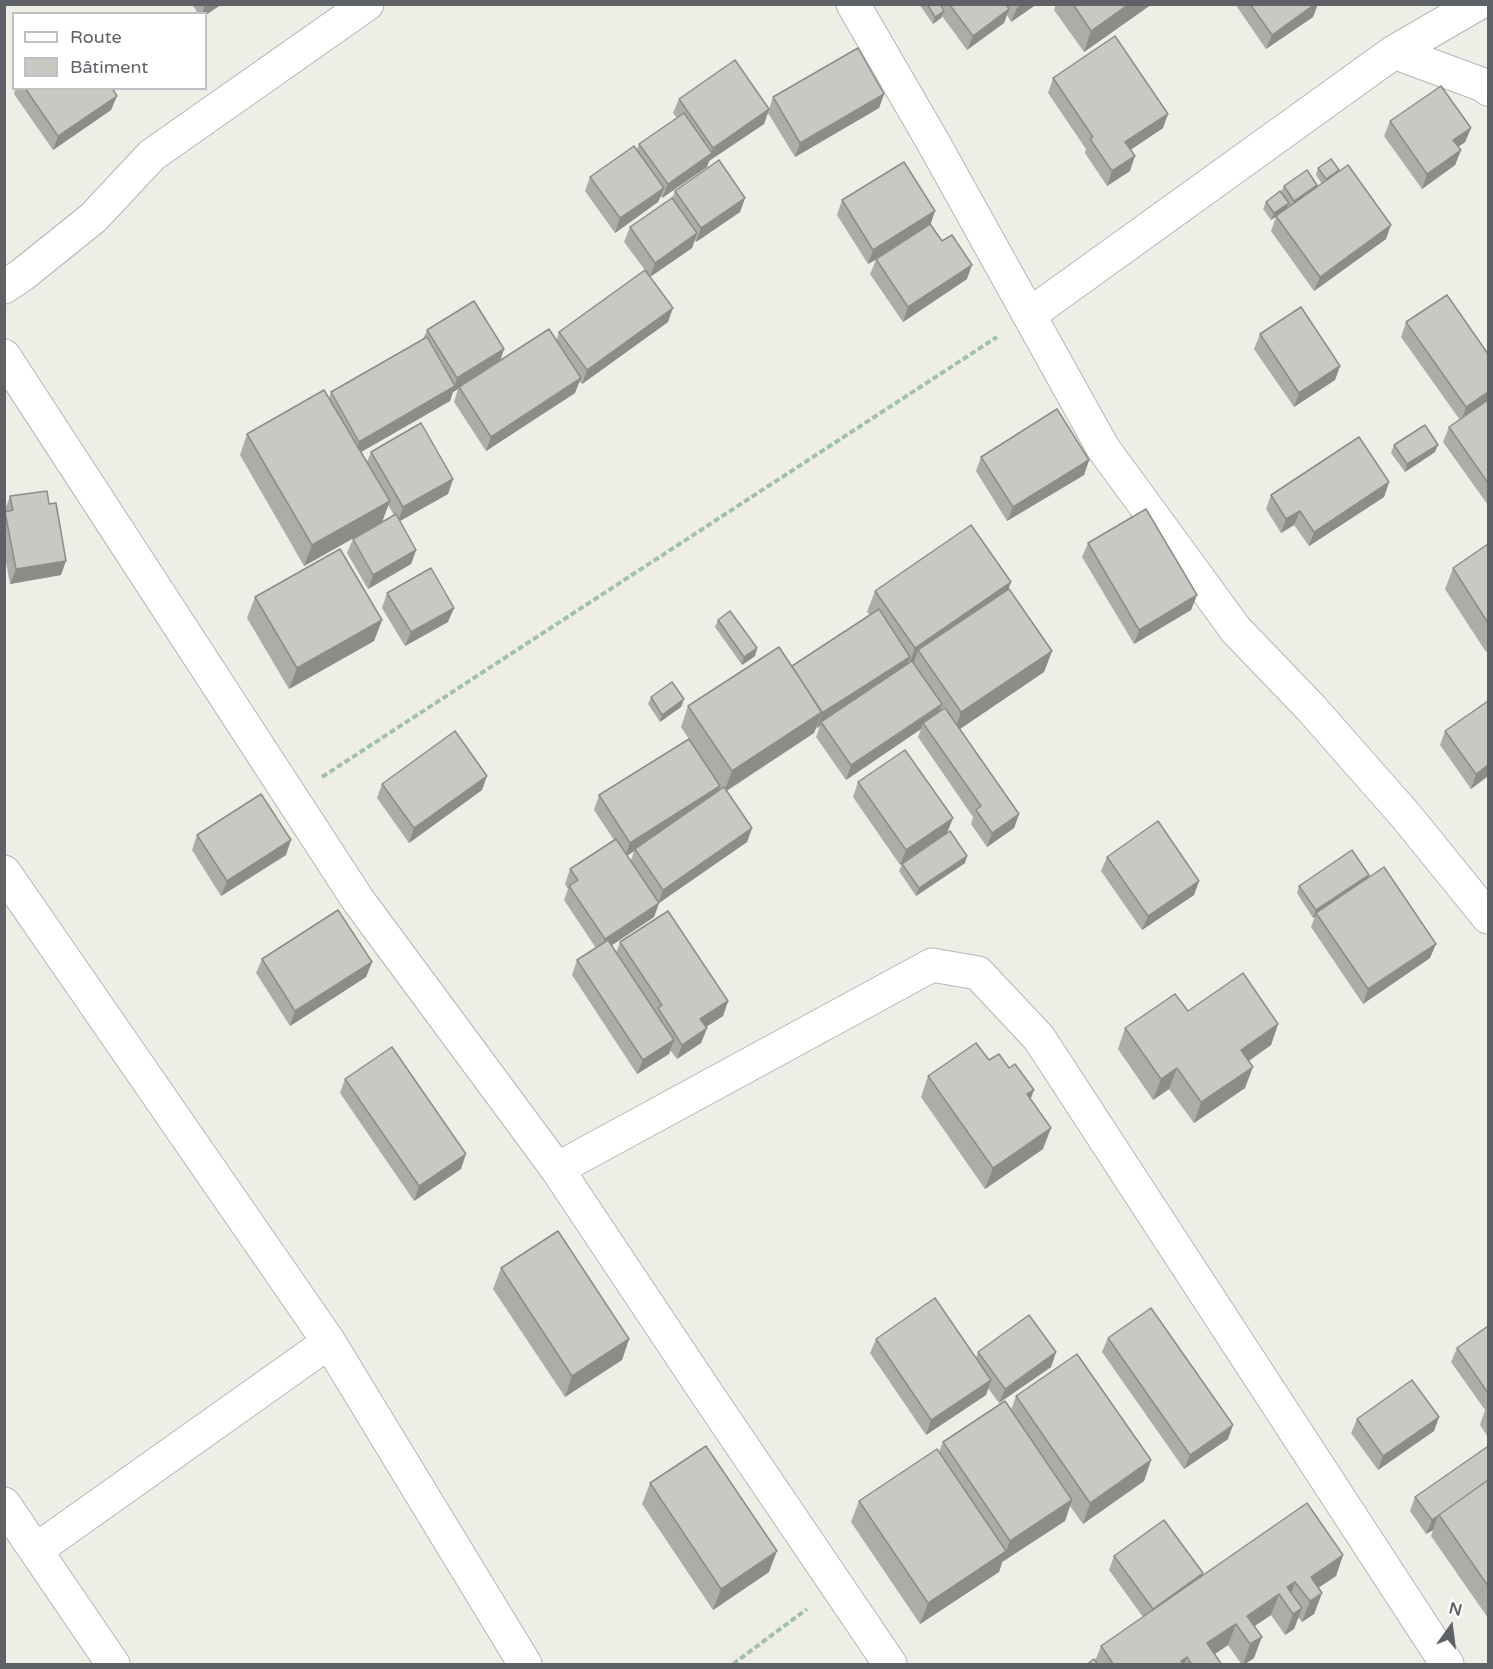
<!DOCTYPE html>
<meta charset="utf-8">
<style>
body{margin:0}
#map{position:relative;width:1493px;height:1669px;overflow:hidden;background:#eeede6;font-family:"Varela Round",sans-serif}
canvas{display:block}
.frame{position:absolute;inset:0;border:6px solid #5e6165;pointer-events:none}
.legend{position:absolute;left:12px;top:12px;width:195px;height:78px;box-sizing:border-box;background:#fff;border:2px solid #bfc0c1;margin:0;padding:8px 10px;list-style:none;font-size:18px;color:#5e6165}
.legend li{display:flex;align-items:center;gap:12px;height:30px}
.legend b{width:30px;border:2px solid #bfc0c1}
.north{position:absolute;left:1421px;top:1597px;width:60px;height:60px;-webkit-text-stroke:4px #fff;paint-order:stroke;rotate:14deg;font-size:16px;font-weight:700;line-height:24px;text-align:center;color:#5e6165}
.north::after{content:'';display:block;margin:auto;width:21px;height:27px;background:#5e6165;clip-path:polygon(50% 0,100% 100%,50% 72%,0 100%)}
</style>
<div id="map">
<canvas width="1493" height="1669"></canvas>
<div class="frame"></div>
<ul class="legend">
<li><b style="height:8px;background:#fff"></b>Route</li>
<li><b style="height:16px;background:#cac8c3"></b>Bâtiment</li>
</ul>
<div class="north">N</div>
</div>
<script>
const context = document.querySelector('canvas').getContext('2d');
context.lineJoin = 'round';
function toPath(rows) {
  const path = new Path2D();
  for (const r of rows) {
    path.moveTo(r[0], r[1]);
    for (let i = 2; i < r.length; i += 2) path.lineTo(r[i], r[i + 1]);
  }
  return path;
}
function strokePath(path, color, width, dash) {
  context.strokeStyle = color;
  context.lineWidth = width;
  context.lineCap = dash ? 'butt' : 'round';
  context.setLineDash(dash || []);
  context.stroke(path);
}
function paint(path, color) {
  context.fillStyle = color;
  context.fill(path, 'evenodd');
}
const street = toPath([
 [853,4,933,142,1103,448,1236,630,1311,708,1406,816,1488,917],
 [1394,52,1486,86,1488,89],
 [4,287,22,275,93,218,152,155,367,4],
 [1029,315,1394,52,1477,4],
 [4,356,358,900,557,1169,707,1394,890,1664],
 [4,872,329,1342,525,1664],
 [557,1169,932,965,978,973,1039,1038,1447,1664],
 [4,1504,113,1664],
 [36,1550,329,1342]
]);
strokePath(street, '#b3b6b9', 35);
strokePath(toPath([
 [322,777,997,337],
 [733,1664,807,1609]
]), '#a0c2ac', 4, [6, 3]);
strokePath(street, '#fff', 33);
paint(toPath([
 [192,4,222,4,206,14,198,14],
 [919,4,1037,4,1011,22,1007,15,1004,23,967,50,942,16,941,18,933,24],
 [1056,4,1152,4,1084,52,1054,10],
 [1235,4,1318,4,1313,17,1266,49],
 [1053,78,1163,128,1130,150,1130,171,1107,186,1085,153,1086,149,1048,93],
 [16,88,112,88,111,110,53,150,14,94],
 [884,94,879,108,795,157,768,113,764,124,709,161,707,167,662,198,661,196,658,202,615,233,585,191,590,177,637,149,639,144,677,118,673,113,679,99,769,109,773,97],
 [1390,121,1471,128,1465,142,1458,147,1461,150,1455,165,1422,189,1384,136],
 [1318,168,1339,170,1338,172,1386,239,1314,291,1271,231,1276,217,1271,220,1263,209,1266,202,1281,192,1284,186,1316,188,1322,184,1316,175],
 [675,191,745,198,740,212,696,242,695,240,692,248,650,277,668,322,582,384,579,381,575,393,486,451,454,402,458,389,453,392,450,401,361,452,367,462,371,452,453,479,448,494,400,521,416,550,411,564,368,589,347,553,353,539,363,533,304,566,240,455,247,434,329,398,331,392,423,339,427,330,504,349,500,361,556,341,559,332,645,270,624,242,630,227,672,198],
 [388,505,394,515,382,522],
 [842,200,931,224,967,279,903,322,870,274,876,260,868,264,837,215],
 [1406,322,1488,354,1488,505,1443,442,1449,427,1460,420,1401,337],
 [1260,334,1340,366,1335,380,1294,407,1254,349],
 [1394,445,1435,452,1405,472,1391,453],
 [981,457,1089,460,1084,475,1007,521,976,471],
 [1389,482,1384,497,1309,546,1294,525,1281,533,1266,509,1271,495],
 [10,496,61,575,10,584,4,551,4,513],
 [1088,543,1197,595,1191,610,1134,644,1082,557],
 [1488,544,1488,650,1486,652,1445,589,1453,568],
 [1008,589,1052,651,1044,672,960,729,1019,814,1014,828,987,847,971,824,973,817,918,737,921,729,846,780,816,737,820,726,817,728,817,727,814,733,727,791,752,828,747,842,659,903,654,917,611,946,616,953,620,942,728,1001,723,1016,706,1027,707,1028,701,1043,677,1059,670,1050,669,1054,637,1074,572,975,577,960,596,948,564,900,568,889,565,884,570,869,614,840,594,810,599,795,689,739,681,727,688,706,792,666,870,615,867,612,875,591],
 [634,851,631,860,627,856],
 [387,593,448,622,405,646,382,608],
 [255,597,382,620,374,641,289,689,247,618],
 [718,620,757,648,755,656,742,665,715,627],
 [651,697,681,707,660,722,648,704],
 [1488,701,1488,776,1471,789,1440,745,1445,731],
 [858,782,953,818,947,832,967,856,965,863,916,896,899,871,902,864,914,855,900,865,853,797],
 [382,784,482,790,409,843,377,798],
 [197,835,286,855,221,896,192,850],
 [1107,857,1199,881,1194,895,1142,930,1101,871],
 [1369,875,1368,878,1430,958,1363,1004,1311,927,1315,917,1313,918,1297,893,1299,886],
 [262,959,372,962,366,977,290,1026,256,973],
 [1188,1011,1278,1024,1271,1045,1249,1061,1245,1088,1194,1123,1169,1089,1153,1100,1118,1049,1125,1028],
 [989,1060,1030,1099,1043,1149,985,1189,921,1097,928,1076],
 [345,1079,461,1169,414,1201,340,1093],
 [501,1268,629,1339,622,1360,565,1397,493,1289],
 [1488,1326,1488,1437,1480,1425,1485,1410,1451,1362,1457,1348],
 [1108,1338,1228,1439,1184,1469,1102,1352],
 [876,1339,976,1358,978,1352,1056,1352,1051,1367,999,1403,988,1388,986,1395,926,1435,870,1353],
 [1016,1396,1151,1460,1144,1481,1083,1524,1070,1506,1065,1521,1002,1562,999,1572,920,1624,851,1522,859,1501,939,1452,943,1442,1011,1410],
 [1439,1417,1434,1431,1378,1470,1351,1433,1357,1419],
 [1488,1450,1488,1618,1431,1536,1433,1530,1426,1534,1410,1511,1415,1497],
 [650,1483,769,1572,713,1610,642,1504],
 [1343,1555,1336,1576,1318,1588,1322,1593,1314,1614,1302,1622,1298,1617,1294,1629,1285,1635,1271,1615,1254,1626,1254,1658,1244,1665,1242,1665,1228,1645,1215,1654,1222,1665,1086,1665,1095,1661,1101,1646,1143,1617,1109,1570,1114,1556,1202,1576]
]), '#aeaca8');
paint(toPath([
 [205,4,222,4,206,15,206,14,202,14],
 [1021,4,1037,4,1011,22,1017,8],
 [1129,4,1152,4,1084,52,1091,31],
 [1315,4,1318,4,1313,17,1266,49,1272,35],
 [1009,9,1004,23,967,50,973,36],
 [944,11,941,18,933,24,935,17],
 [884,94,879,108,795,157,800,143],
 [117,96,111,110,53,150,58,136],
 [769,109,764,124,709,161,707,167,662,198,668,184,711,154,713,148],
 [1168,114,1163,128,1120,157,1125,142],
 [1471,128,1465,142,1448,154,1453,140],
 [1461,150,1455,165,1422,189,1427,174],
 [1135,156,1130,171,1107,186,1112,171],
 [1317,185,1315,193,1292,208,1294,201],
 [664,188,658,202,615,233,620,218],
 [745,198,740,212,696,242,701,228],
 [1289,203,1286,210,1271,220,1274,213],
 [935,211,930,226,868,264,873,250],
 [1391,225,1386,239,1314,291,1320,277],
 [697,233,692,248,650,277,655,263],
 [972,265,967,279,903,322,908,307],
 [673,308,668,322,582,384,587,370],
 [504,349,499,364,459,387,458,389,453,392,450,401,354,456,359,442,454,387,457,378],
 [1340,366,1335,380,1294,407,1299,393],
 [581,378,575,393,486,451,491,437],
 [1488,392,1488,403,1461,422,1466,407],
 [1438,445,1435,452,1405,472,1407,464],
 [1089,460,1084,475,1007,521,1013,507],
 [453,479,448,494,398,522,403,507],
 [1389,482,1384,497,1309,546,1314,532],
 [390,501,382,522,304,566,312,545],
 [1300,511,1294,525,1281,533,1286,519],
 [416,550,411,564,368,589,373,575],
 [66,561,61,575,10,584,16,569],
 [1011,582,1003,604,918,650,913,665,907,669,915,648],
 [1197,595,1191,610,1134,644,1139,630],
 [454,608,448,622,405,646,411,632],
 [382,620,374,641,289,689,297,668],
 [757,648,755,656,742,665,744,657],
 [1052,651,1044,672,954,733,961,712],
 [910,657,905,671,821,722,820,726,817,728,822,713],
 [684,699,681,707,660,722,662,715],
 [942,704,937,718,923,723,921,729,846,780,851,765],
 [822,712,814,733,724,792,732,771],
 [1488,765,1488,776,1471,789,1476,774],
 [487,776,482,790,409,843,414,828],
 [720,786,715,801,635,849,634,851,625,857,630,843],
 [1019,814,1014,828,987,847,992,833],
 [953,818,947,833,900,865,906,850],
 [752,828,747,842,659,903,654,917,600,953,605,939,658,904,663,890],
 [291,840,286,855,221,896,227,881],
 [967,856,965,863,916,896,919,888],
 [1369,875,1366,882,1316,913,1315,917,1313,918,1316,910],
 [1199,881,1194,895,1142,930,1148,916],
 [1436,944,1430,958,1363,1004,1368,989],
 [372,962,366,977,290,1026,295,1011],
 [728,1001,723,1016,695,1034,700,1019],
 [1278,1024,1271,1045,1234,1071,1241,1050],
 [707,1028,701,1043,677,1059,682,1045],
 [674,1040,669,1054,637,1074,643,1060],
 [1253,1067,1245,1088,1194,1123,1201,1102],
 [1177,1068,1169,1089,1153,1100,1161,1079],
 [1034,1090,1026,1111,1027,1094],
 [1051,1128,1043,1149,985,1189,993,1168],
 [466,1154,461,1169,414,1201,419,1186],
 [629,1339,622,1360,565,1397,572,1376],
 [1056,1352,1051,1367,999,1403,1005,1389],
 [991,1380,986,1395,926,1435,931,1420],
 [1439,1417,1434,1431,1378,1470,1383,1456],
 [1233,1425,1228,1439,1184,1469,1190,1455],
 [1151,1460,1144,1481,1083,1524,1090,1503],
 [1072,1500,1065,1521,1002,1562,1010,1541],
 [1438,1515,1433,1530,1426,1534,1432,1520],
 [777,1551,769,1572,713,1610,721,1589],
 [1006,1551,999,1572,920,1624,928,1603],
 [1343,1555,1336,1576,1306,1596,1311,1577],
 [1203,1573,1198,1587,1147,1623,1153,1609],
 [1295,1582,1288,1603,1287,1587],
 [1322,1593,1314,1614,1302,1622,1310,1601],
 [1279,1594,1271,1615,1243,1634,1247,1616],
 [1302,1608,1294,1629,1285,1635,1293,1614],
 [1236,1624,1228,1645,1200,1664,1207,1643],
 [1262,1637,1254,1658,1243,1665,1250,1644],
 [1187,1657,1184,1665,1180,1665,1181,1661]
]), '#8d8c88');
const building = toPath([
 [927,4,940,4,944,11,935,17,927,4],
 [949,4,1006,4,1009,9,973,36,949,4],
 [1073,4,1129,4,1091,31,1073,4],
 [1250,4,1315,4,1272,35,1250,4],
 [1115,36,1168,114,1125,142,1135,156,1112,171,1090,139,1093,137,1053,78,1115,36],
 [858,48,884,94,800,143,773,97,858,48],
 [735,60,769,109,713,148,679,99,735,60],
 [1441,86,1471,128,1453,140,1461,150,1427,174,1390,121,1441,86],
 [25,88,112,88,117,96,58,136,25,88],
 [684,113,712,153,668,184,639,144,684,113],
 [634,146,664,188,620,218,590,177,634,146],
 [1331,159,1339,170,1326,179,1318,168,1331,159],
 [719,160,745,198,701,228,675,191,719,160],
 [904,162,935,211,873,250,842,200,904,162],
 [1348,165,1391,225,1320,277,1276,216,1348,165],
 [1307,170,1317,185,1294,201,1284,186,1307,170],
 [1280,191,1289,203,1274,213,1266,202,1280,191],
 [672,198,697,233,655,263,630,227,672,198],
 [930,224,942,241,952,235,972,265,908,307,876,259,930,224],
 [645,270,673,308,587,370,559,332,645,270],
 [1447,295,1488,354,1488,392,1466,407,1406,322,1447,295],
 [474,301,504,349,457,378,427,330,474,301],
 [1301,307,1340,366,1299,393,1260,334,1301,307],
 [549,329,581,378,491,437,459,387,549,329],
 [427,337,455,386,359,442,331,392,427,337],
 [324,390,390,501,312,545,247,434,324,390],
 [1488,400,1488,483,1449,427,1488,400],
 [1057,409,1089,460,1013,507,981,457,1057,409],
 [421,423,453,479,403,507,371,452,421,423],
 [1425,425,1438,445,1407,464,1394,445,1425,425],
 [1359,437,1389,482,1314,532,1300,511,1286,519,1271,495,1359,437],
 [47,491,49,504,56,503,66,561,16,569,5,512,13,510,10,496,47,491],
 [1146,509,1197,595,1139,630,1088,543,1146,509],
 [396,514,416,550,373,575,353,539,396,514],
 [971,525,1011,582,915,648,875,591,971,525],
 [1488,544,1488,623,1453,568,1488,544],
 [340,549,382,620,297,668,255,597,340,549],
 [431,568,454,608,411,632,387,593,431,568],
 [1009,589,1052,651,961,712,918,650,1009,589],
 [879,609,910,657,822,713,792,666,879,609],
 [730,611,757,648,744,657,718,620,730,611],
 [779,647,822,712,732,771,688,706,779,647],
 [912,661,942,704,851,765,821,722,912,661],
 [672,682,684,699,662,715,651,697,672,682],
 [1488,701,1488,765,1476,774,1445,731,1488,701],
 [945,708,1019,814,992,833,976,810,981,806,923,723,945,708],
 [455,731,487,776,414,828,382,784,455,731],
 [689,739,720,786,630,843,599,795,689,739],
 [905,750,953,818,906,850,858,782,905,750],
 [724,787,752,828,663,890,635,849,724,787],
 [261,794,291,840,227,881,197,835,261,794],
 [1158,821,1199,881,1148,916,1107,857,1158,821],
 [950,831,967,856,919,888,902,864,950,831],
 [616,839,659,903,605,939,569,886,578,880,570,869,616,839],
 [1352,850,1369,875,1316,910,1299,886,1352,850],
 [1384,867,1436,944,1368,989,1316,913,1384,867],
 [338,910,372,962,295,1011,262,959,338,910],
 [668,911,728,1001,700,1019,707,1028,682,1045,658,1008,662,1005,620,942,668,911],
 [608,940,674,1040,643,1060,577,960,608,940],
 [1243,973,1278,1024,1241,1050,1253,1067,1201,1102,1177,1068,1161,1079,1125,1028,1175,994,1188,1011,1243,973],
 [976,1043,989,1060,999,1054,1009,1068,1015,1064,1034,1090,1027,1094,1051,1128,993,1168,928,1076,976,1043],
 [392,1047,466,1154,419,1186,345,1079,392,1047],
 [558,1231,629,1339,572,1376,501,1268,558,1231],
 [935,1298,991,1380,931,1420,876,1339,935,1298],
 [1151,1308,1233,1425,1190,1455,1108,1338,1151,1308],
 [1029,1315,1056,1352,1005,1389,978,1352,1029,1315],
 [1488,1326,1488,1393,1457,1348,1488,1326],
 [1077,1354,1151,1460,1090,1503,1016,1396,1077,1354],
 [1412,1380,1439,1417,1383,1456,1357,1419,1412,1380],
 [1005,1401,1072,1500,1010,1541,943,1442,1005,1401],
 [706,1446,777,1551,721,1589,650,1483,706,1446],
 [1487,1447,1488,1450,1488,1480,1432,1520,1415,1497,1487,1447],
 [937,1449,1006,1551,928,1603,859,1501,937,1449],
 [1488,1480,1488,1586,1439,1515,1488,1480],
 [1307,1503,1343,1555,1311,1577,1322,1593,1310,1601,1295,1582,1287,1587,1302,1608,1293,1614,1279,1594,1247,1616,1262,1637,1250,1644,1236,1624,1207,1643,1222,1665,1192,1665,1187,1657,1181,1661,1183,1665,1114,1665,1101,1646,1307,1503],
 [1164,1520,1203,1573,1153,1609,1114,1556,1164,1520],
 [1094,1659,1098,1665,1086,1665,1094,1659]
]);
paint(building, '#cac8c3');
strokePath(building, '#8d8c88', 1.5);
</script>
